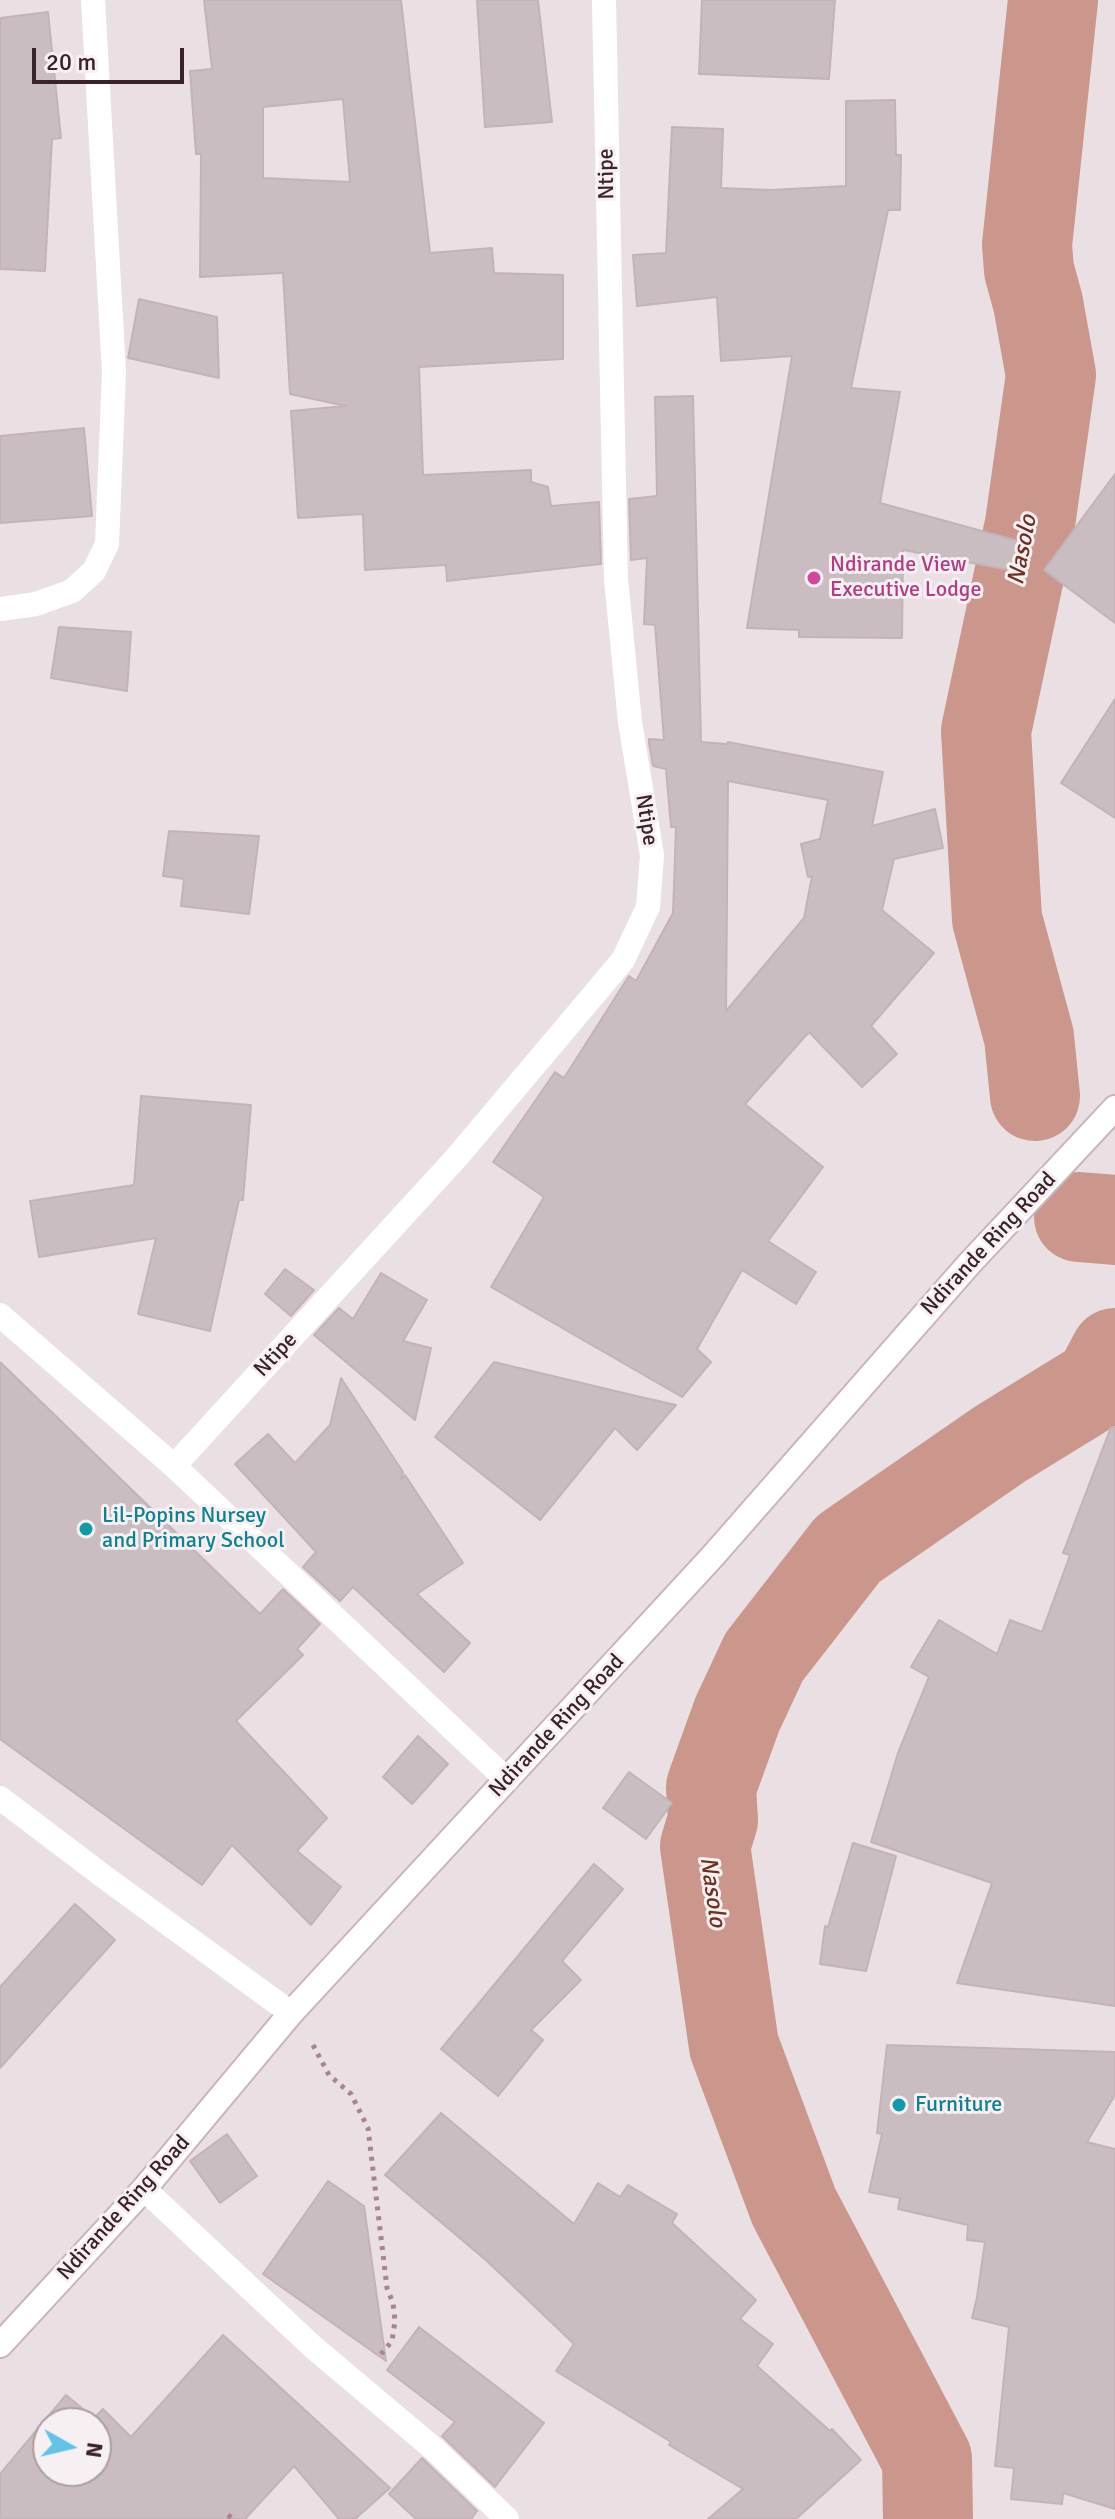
<!DOCTYPE html>
<style>
body{margin:0}
#map{position:relative;width:1115px;height:2519px;overflow:hidden;background:#eae0e4;font-family:Signika,sans-serif}
canvas{display:block}
.north{position:absolute;left:32px;top:2407px;width:80px;height:80px;box-sizing:border-box;background:#f7f0f3;border:2px solid #ab9ea2;border-radius:50%;rotate:98deg;font-size:22px;font-weight:700;line-height:32px;text-align:center;color:#392228}
.north::after{content:'';display:block;margin:auto;width:28px;height:36px;background:#60c4e8;clip-path:polygon(50% 0,100% 100%,50% 72%,0 100%)}
.scale{position:absolute;left:32px;top:48px;width:152px;height:36px;box-sizing:border-box;border:4px solid #392228;border-top:0;padding-left:10px;font-size:24px;line-height:28px;white-space:nowrap;color:#392228;-webkit-text-stroke:6px #f7f0f3;paint-order:stroke}
</style>
<div id="map">
<canvas width="1115" height="2519"></canvas>
<div class="north">N</div>
<div class="scale">20 m</div>
</div>
<script>
const context = document.querySelector('canvas').getContext('2d');
context.lineJoin = 'round';
function toPath(rows) {
  const path = new Path2D();
  for (const r of rows) {
    path.moveTo(r[0], r[1]);
    for (let i = 2; i < r.length; i += 2) path.lineTo(r[i], r[i + 1]);
  }
  return path;
}
function strokePath(path, color, width, dash) {
  context.strokeStyle = color;
  context.lineWidth = width;
  context.lineCap = dash ? 'butt' : 'round';
  context.setLineDash(dash || []);
  context.stroke(path);
}
function paint(path, color) {
  context.fillStyle = color;
  context.fill(path, 'evenodd');
}
function write(font, color, halo, rows, align = 'center') {
  context.font = font + ' Signika,sans-serif';
  context.lineWidth = 6;
  context.setLineDash([]);
  context.textBaseline = 'middle';
  context.strokeStyle = halo;
  context.fillStyle = color;
  for (const [text, x, y, turn = 0] of rows) {
    context.save();
    context.translate(x, y);
    context.rotate((+turn || 0) * Math.PI / 180);
    context.textAlign = isNaN(turn) ? turn : align;
    if (halo) context.strokeText(text, 0, 0);
    context.fillText(text, 0, 0);
    context.restore();
  }
}
strokePath(toPath([
 [1035,1096,1042,1109]
]), '#cb968b', 16);
strokePath(toPath([
 [1035,1096,1029,1037,997,919,986,731,1030,524,1051,375,1038,303,1029,270,1027,245,1053,0],
 [1079,1217,1115,1220],
 [928,2519,927,2459,794,2207,734,2046,705,1846,713,1820,711,1787,737,1715,764,1657,848,1549,1000,1444,1099,1383,1115,1353]
]), '#cb968b', 90);
const building = toPath([
 [204,0,401,0,430,253,492,248,494,273,563,275,563,359,419,367,423,475,531,470,531,482,548,487,551,506,599,502,601,564,447,581,446,565,365,570,363,514,298,518,291,411,346,406,290,394,283,273,200,277,201,154,196,154,190,71,212,69,204,0],
 [343,99,350,182,263,178,263,107,343,99],
 [477,0,538,0,552,122,485,127,477,0],
 [702,0,835,0,829,79,699,74,702,0],
 [48,12,61,138,52,139,45,271,0,269,0,18,48,12],
 [895,100,896,155,901,155,900,210,888,210,851,388,900,392,880,503,1022,542,1015,571,903,550,902,638,799,637,799,630,747,628,792,356,721,361,717,297,637,306,633,255,666,253,672,127,723,129,721,188,771,190,846,186,846,101,895,100],
 [139,299,217,317,219,378,128,358,139,299],
 [693,396,701,742,727,744,728,742,883,772,872,826,935,809,943,848,894,859,882,910,934,953,871,1026,897,1054,862,1087,809,1032,745,1104,823,1167,768,1241,816,1272,796,1304,742,1270,697,1349,711,1362,682,1397,491,1287,544,1197,493,1162,555,1072,564,1078,627,979,629,976,636,981,673,913,676,827,671,827,666,769,653,766,649,743,649,739,664,740,655,625,644,624,647,558,631,560,629,499,657,496,655,397,693,396],
 [728,781,828,800,820,839,801,844,808,877,812,876,804,918,726,1011,728,781],
 [84,428,92,516,0,523,0,436,84,428],
 [1115,474,1115,623,1044,570,1115,474],
 [59,627,131,632,127,691,51,678,59,627],
 [1115,699,1115,818,1061,783,1115,699],
 [169,831,259,836,249,914,181,906,184,879,163,876,169,831],
 [141,1096,251,1105,243,1200,239,1200,210,1331,138,1314,156,1238,39,1257,30,1201,134,1185,141,1096],
 [285,1269,314,1290,291,1316,265,1294,285,1269],
 [381,1273,427,1300,403,1341,431,1348,415,1420,314,1335,339,1308,353,1319,381,1273],
 [0,1362,260,1614,283,1589,320,1624,297,1649,303,1655,236,1721,327,1818,297,1851,341,1887,311,1925,232,1845,202,1885,0,1739,0,1362],
 [494,1362,632,1395,676,1405,637,1450,615,1428,540,1520,435,1437,494,1362],
 [341,1378,403,1472,401,1480,405,1475,463,1563,417,1594,470,1643,444,1672,353,1587,340,1601,303,1567,316,1552,235,1464,268,1434,295,1463,330,1425,341,1378],
 [1111,1427,1115,1428,1115,2006,957,1983,992,1883,871,1842,898,1753,929,1677,911,1667,939,1620,997,1654,1010,1620,1042,1632,1070,1555,1063,1553,1111,1427],
 [418,1736,448,1764,412,1804,383,1777,418,1736],
 [629,1772,672,1803,646,1839,603,1808,629,1772],
 [853,1843,896,1856,866,1971,820,1964,825,1926,828,1927,853,1843],
 [594,1864,623,1889,562,1961,581,1980,531,2030,543,2040,498,2096,441,2049,594,1864],
 [75,1904,115,1940,0,2068,0,1987,75,1904],
 [887,2045,1115,2052,1115,2095,1087,2142,1115,2149,1115,2509,1063,2493,1062,2504,1011,2499,1014,2468,995,2466,1009,2327,972,2318,977,2297,985,2242,967,2240,968,2225,898,2209,900,2198,869,2192,882,2134,877,2133,887,2045],
 [441,2113,574,2224,598,2183,620,2197,628,2185,677,2214,672,2223,756,2300,740,2319,773,2344,757,2366,830,2431,832,2429,861,2460,796,2519,708,2519,743,2489,669,2445,671,2442,556,2371,574,2344,487,2261,385,2175,441,2113],
 [227,2134,257,2176,220,2203,190,2161,227,2134],
 [328,2181,364,2206,386,2361,263,2274,328,2181],
 [419,2327,544,2423,495,2487,442,2436,455,2422,387,2370,419,2327],
 [223,2335,390,2488,355,2519,339,2519,294,2466,245,2519,0,2519,0,2474,66,2395,94,2418,103,2409,131,2437,223,2335],
 [48,2423,96,2423,96,2471,48,2471,48,2423],
 [422,2458,477,2511,471,2519,416,2519,389,2494,422,2458]
]);
paint(building, '#cabdc2');
strokePath(building, '#c3b3b9', 2);
const secondary = toPath([
 [0,2345,144,2189,291,2013,712,1557,969,1264,1115,1108]
]);
strokePath(secondary, '#c9b4bb', 28);
strokePath(toPath([
 [313,2045,329,2075,351,2094,368,2128,387,2288,393,2303,395,2321,392,2341,381,2354],
 [228,2515,233,2519]
]), '#ab838f', 5, [4, 6]);
strokePath(toPath([
 [0,609,36,604,72,591,94,571,107,544,114,372,93,0],
 [0,1315,174,1466,507,1780],
 [174,1466,457,1157,623,960,648,907,652,855,630,722,616,579,604,0],
 [0,1798,107,1879,291,2013],
 [144,2189,313,2347,434,2449,507,2519]
]), '#fff', 24);
strokePath(secondary, '#fff', 24);
for (const [x, y, r, color] of [
 [814,578,8,"#d1479c"],
 [86,1529,8,"#0f9aa8"],
 [899,2105,8,"#0f9aa8"]
]) {
  const dot = new Path2D();
  dot.arc(x, y, r, 0, 2 * Math.PI);
  context.fillStyle = color;
  context.fill(dot);
  strokePath(dot, '#f7f0f3', 3);
}
write('22px', '#392228', '#f7f0f3', [
 ["Ntipe",607,174,-91],
 ["Ntipe",646,820,81],
 ["Ndirande Ring Road",989,1244,-47],
 ["Ntipe",276,1355,-47],
 ["Ndirande Ring Road",557,1726,-47],
 ["Ndirande Ring Road",124,2208,-48]
]);
write('22px', '#b23c85', '#f7f0f3', [
 ["Ndirande View",830,565],
 ["Executive Lodge",830,590]
], 'left');
write('22px', '#0d838f', '#f7f0f3', [
 ["Lil-Popins Nursey",102,1516],
 ["and Primary School",102,1541],
 ["Furniture",915,2105]
], 'left');
write('italic 24px', '#703021', '#f7f0f3', [
 ["Nasolo",1023,550,-79],
 ["Nasolo",712,1892,82]
]);
</script>
